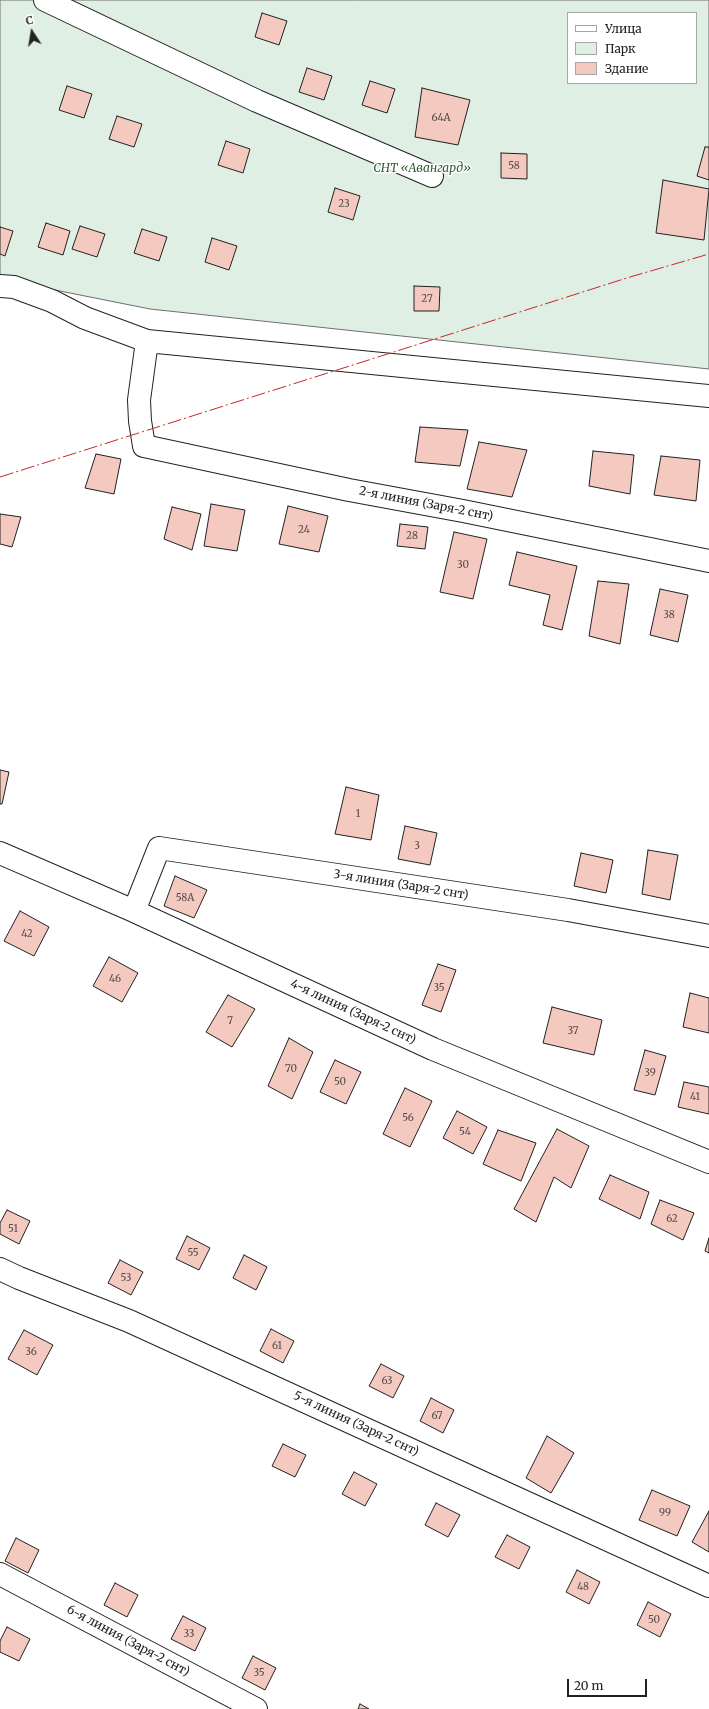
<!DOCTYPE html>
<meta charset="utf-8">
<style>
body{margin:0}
#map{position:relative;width:709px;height:1709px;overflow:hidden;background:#fff;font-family:Merriweather,serif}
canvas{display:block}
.legend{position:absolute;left:567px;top:12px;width:130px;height:72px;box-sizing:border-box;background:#fff;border:1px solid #a7a7a7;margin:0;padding:5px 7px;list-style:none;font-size:12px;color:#222}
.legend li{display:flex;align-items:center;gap:8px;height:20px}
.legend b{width:20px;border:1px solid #a7a7a7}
.north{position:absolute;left:12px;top:12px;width:40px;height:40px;-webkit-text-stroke:3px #fff;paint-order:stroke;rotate:348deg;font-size:11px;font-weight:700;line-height:16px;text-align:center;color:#222}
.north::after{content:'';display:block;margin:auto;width:14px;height:18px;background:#222;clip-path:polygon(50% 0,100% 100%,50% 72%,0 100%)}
.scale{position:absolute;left:567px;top:1679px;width:80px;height:18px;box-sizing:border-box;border:2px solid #222;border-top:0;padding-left:5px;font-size:12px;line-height:14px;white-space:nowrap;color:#222;-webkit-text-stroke:3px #fff;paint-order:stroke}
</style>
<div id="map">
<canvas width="709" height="1709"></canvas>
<ul class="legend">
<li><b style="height:5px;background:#fff"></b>Улица</li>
<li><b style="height:11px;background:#e0efe3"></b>Парк</li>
<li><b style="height:11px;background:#f3c9c0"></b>Здание</li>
</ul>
<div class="north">С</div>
<div class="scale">20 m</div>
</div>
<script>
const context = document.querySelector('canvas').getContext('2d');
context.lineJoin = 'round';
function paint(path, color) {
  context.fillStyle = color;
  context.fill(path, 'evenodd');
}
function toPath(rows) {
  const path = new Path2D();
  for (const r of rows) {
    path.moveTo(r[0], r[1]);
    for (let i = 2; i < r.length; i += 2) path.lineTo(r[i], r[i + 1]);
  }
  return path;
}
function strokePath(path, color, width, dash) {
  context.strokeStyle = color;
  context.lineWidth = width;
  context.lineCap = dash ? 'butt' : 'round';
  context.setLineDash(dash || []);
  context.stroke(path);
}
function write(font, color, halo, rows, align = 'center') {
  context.font = font + ' Merriweather,serif';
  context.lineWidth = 3;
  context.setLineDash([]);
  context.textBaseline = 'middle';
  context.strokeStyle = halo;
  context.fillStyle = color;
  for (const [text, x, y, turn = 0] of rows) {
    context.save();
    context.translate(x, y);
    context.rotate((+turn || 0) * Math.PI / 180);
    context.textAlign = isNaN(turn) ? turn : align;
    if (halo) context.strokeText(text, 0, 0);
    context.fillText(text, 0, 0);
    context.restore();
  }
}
const green = toPath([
 [0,0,709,0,709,369,150,309,0,279,0,0],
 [568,13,696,13,696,83,568,83,568,13]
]);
paint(green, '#e0efe3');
strokePath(green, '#6f6f6f', 1);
const building = toPath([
 [262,13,287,21,279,45,255,37,262,13],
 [307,68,332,76,324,100,299,92,307,68],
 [370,81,395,89,387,113,362,105,370,81],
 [67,86,92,94,84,118,59,110,67,86],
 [422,88,470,100,458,145,415,137,422,88],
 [117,116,142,124,134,147,109,139,117,116],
 [226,141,250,149,243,173,218,165,226,141],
 [705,147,709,147,709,180,697,176,705,147],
 [501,153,527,154,527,179,501,178,501,153],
 [663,180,709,189,704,240,656,233,663,180],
 [335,188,360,196,353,220,328,212,335,188],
 [46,223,70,231,63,255,38,247,46,223],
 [80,226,105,234,97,257,72,249,80,226],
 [0,227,13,231,5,256,0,254,0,227],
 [142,229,167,237,159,261,134,253,142,229],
 [212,238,237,246,229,270,205,262,212,238],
 [414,286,440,287,439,311,414,311,414,286],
 [420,427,468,430,460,466,415,462,420,427],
 [479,442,527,450,512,497,467,489,479,442],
 [593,451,634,455,630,494,589,486,593,451],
 [96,454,121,459,114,494,85,488,96,454],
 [661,456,700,460,696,501,654,495,661,456],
 [211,504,245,510,237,551,204,546,211,504],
 [288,506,328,516,319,552,279,544,288,506],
 [172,507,201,514,192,550,164,539,172,507],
 [0,514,21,517,12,547,0,544,0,514],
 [400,524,428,527,425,549,397,546,400,524],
 [454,532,487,539,473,599,440,592,454,532],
 [517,552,577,566,562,630,543,625,550,595,509,585,517,552],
 [598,581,629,584,620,644,589,636,598,581],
 [660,589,688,595,678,642,650,635,660,589],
 [0,770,9,772,2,804,0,804,0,770],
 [346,787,379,795,371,840,335,834,346,787],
 [405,826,437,833,430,865,398,859,405,826],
 [648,850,678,855,670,900,642,894,648,850],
 [581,853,613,860,606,893,574,886,581,853],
 [175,876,207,890,194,918,164,906,175,876],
 [20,911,49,927,34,956,4,941,20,911],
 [109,957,138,973,122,1002,93,986,109,957],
 [438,964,456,970,441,1012,422,1005,438,964],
 [690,993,709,998,709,1033,683,1027,690,993],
 [228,995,255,1009,232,1047,206,1032,228,995],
 [552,1007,602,1020,594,1055,543,1043,552,1007],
 [289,1038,313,1052,292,1099,268,1086,289,1038],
 [645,1050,666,1056,655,1095,634,1090,645,1050],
 [335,1060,361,1072,346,1104,320,1092,335,1060],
 [684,1082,709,1087,709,1114,678,1107,684,1082],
 [405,1088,432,1101,410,1147,383,1134,405,1088],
 [457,1111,487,1127,473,1154,443,1138,457,1111],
 [557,1129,589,1146,571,1188,554,1177,536,1222,514,1209,557,1129],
 [498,1130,536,1143,521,1181,483,1164,498,1130],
 [610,1175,649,1192,640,1219,599,1199,610,1175],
 [660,1200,694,1213,683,1240,651,1224,660,1200],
 [7,1210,30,1221,19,1244,0,1234,0,1223,7,1210],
 [187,1236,210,1248,199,1270,176,1259,187,1236],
 [709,1238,709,1253,705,1251,709,1238],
 [244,1255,267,1267,256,1290,233,1278,244,1255],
 [120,1260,143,1272,131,1295,108,1283,120,1260],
 [271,1329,294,1341,283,1363,260,1351,271,1329],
 [24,1330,53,1345,37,1375,8,1359,24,1330],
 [381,1364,404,1376,393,1398,369,1386,381,1364],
 [431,1398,454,1410,443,1433,420,1421,431,1398],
 [547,1436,574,1453,551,1493,526,1478,547,1436],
 [283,1444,306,1455,295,1477,272,1466,283,1444],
 [354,1472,377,1484,365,1506,342,1494,354,1472],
 [652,1490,690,1506,677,1536,639,1520,652,1490],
 [436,1503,460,1515,448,1537,425,1525,436,1503],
 [709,1511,709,1552,692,1542,709,1511],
 [507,1535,530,1547,519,1569,495,1557,507,1535],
 [16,1538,39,1550,28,1573,5,1561,16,1538],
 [577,1570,600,1582,589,1604,566,1592,577,1570],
 [115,1583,138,1595,127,1617,104,1605,115,1583],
 [648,1602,671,1614,660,1637,637,1625,648,1602],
 [183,1616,206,1628,195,1651,171,1639,183,1616],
 [7,1627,30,1639,19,1661,0,1652,0,1641,7,1627],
 [253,1656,276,1668,265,1690,242,1678,253,1656],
 [360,1704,369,1709,358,1709,360,1704]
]);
paint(building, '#f3c9c0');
strokePath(building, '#222', 1);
const minor = toPath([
 [45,0,257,101,432,176],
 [0,286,14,287,52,301,85,318,147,341,709,396],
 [147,341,139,400,140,421,144,446,349,490,463,511,709,561],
 [0,853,134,911,433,1049,709,1162],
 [134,911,159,848,568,910,709,936],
 [0,1269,19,1278,129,1321,709,1586],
 [0,1574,256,1709]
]);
strokePath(minor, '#222', 24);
strokePath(minor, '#fff', 22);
strokePath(toPath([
 [0,477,630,277,709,254]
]), '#c62828', 1, [14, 3, 2, 3]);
write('10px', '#564c4a', null, [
 ["64А",441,118],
 ["58",514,166],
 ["23",344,204],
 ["27",427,299],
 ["24",304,530],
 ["28",412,536],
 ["30",463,565],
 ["38",669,615],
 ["1",358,814],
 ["3",417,846],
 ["58А",185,898],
 ["42",27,934],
 ["46",115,979],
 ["35",439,988],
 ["7",230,1021],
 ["37",573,1031],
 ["70",291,1069],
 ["39",650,1073],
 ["50",340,1082],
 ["41",695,1097],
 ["56",408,1118],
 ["54",465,1132],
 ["62",672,1219],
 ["51",13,1229],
 ["55",193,1253],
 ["53",126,1278],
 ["61",277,1346],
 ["36",31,1352],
 ["63",387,1381],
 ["67",437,1416],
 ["99",665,1513],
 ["48",583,1587],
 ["50",654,1620],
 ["33",189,1634],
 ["35",259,1673]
]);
write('italic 12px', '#2f5e38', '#fff', [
 ["СНТ «Авангард»",422,169]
]);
write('12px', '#222', '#fff', [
 ["2-я линия (Заря-2 снт)",426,504,11],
 ["3-я линия (Заря-2 снт)",401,885,9],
 ["4-я линия (Заря-2 снт)",353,1012,25],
 ["5-я линия (Заря-2 снт)",356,1424,25],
 ["6-я линия (Заря-2 снт)",128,1641,28]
]);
</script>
